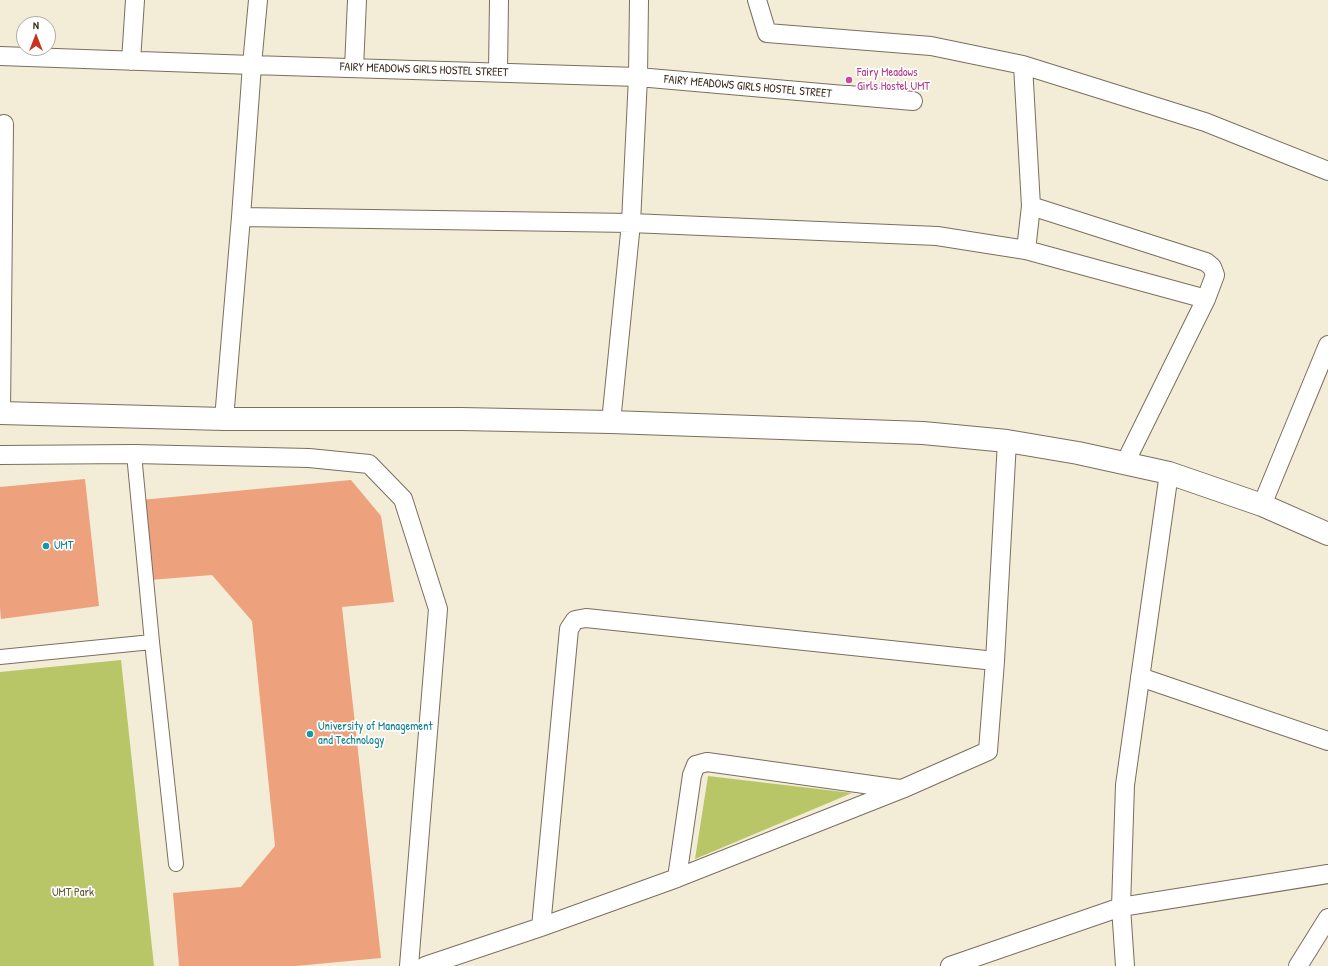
<!DOCTYPE html>
<style>
body{margin:0}
#map{position:relative;width:1328px;height:966px;overflow:hidden;background:#f3ecd7;font-family:"Patrick Hand",sans-serif}
canvas{display:block}
.north{position:absolute;left:16px;top:16px;width:40px;height:40px;box-sizing:border-box;background:#fff;border:1px solid #b1aaa5;border-radius:50%;rotate:0deg;font-size:11px;font-weight:700;line-height:16px;text-align:center;color:#3b2a1e}
.north::after{content:'';display:block;margin:auto;width:14px;height:18px;background:#c8321e;clip-path:polygon(50% 0,100% 100%,50% 72%,0 100%)}
</style>
<div id="map">
<canvas width="1328" height="966"></canvas>
<div class="north">N</div>
</div>
<script>
const context = document.querySelector('canvas').getContext('2d');
context.lineJoin = 'round';
function paint(path, color) {
  context.fillStyle = color;
  context.fill(path, 'evenodd');
}
function toPath(rows) {
  const path = new Path2D();
  for (const r of rows) {
    path.moveTo(r[0], r[1]);
    for (let i = 2; i < r.length; i += 2) path.lineTo(r[i], r[i + 1]);
  }
  return path;
}
function strokePath(path, color, width, dash) {
  context.strokeStyle = color;
  context.lineWidth = width;
  context.lineCap = dash ? 'butt' : 'round';
  context.setLineDash(dash || []);
  context.stroke(path);
}
function write(font, color, halo, rows, align = 'center') {
  context.font = font + ' "Patrick Hand",sans-serif';
  context.lineWidth = 3.5;
  context.setLineDash([]);
  context.textBaseline = 'middle';
  context.strokeStyle = halo;
  context.fillStyle = color;
  for (const [text, x, y, turn = 0] of rows) {
    context.save();
    context.translate(x, y);
    context.rotate((+turn || 0) * Math.PI / 180);
    context.textAlign = isNaN(turn) ? turn : align;
    if (halo) context.strokeText(text, 0, 0);
    context.fillText(text, 0, 0);
    context.restore();
  }
}
paint(toPath([
 [121,660,154,966,0,966,0,672],
 [708,776,852,793,695,859]
]), '#b8c668');
paint(toPath([
 [85,479,99,606,1,619,0,608,0,487],
 [351,480,381,516,394,602,342,607,381,958,296,966,179,966,173,893,241,887,275,846,252,621,212,575,150,580,141,500]
]), '#eda27d');
const pedestrian = toPath([
 [134,454,152,642,176,864],
 [0,657,152,642]
]);
const minor = toPath([
 [757,0,767,33,931,46,1023,65,1031,206,1026,250],
 [0,56,252,65,638,77,913,101,848,95],
 [131,61,135,0],
 [1023,65,1205,122,1328,171],
 [354,68,357,0],
 [498,72,499,0],
 [1031,206,1206,262,1212,267,1215,275,1206,299,1125,463],
 [241,217,631,223,937,236,1026,250,1206,299],
 [1,413,4,124],
 [224,419,241,217,252,65,258,0],
 [611,422,631,223,638,77,639,0],
 [0,455,134,454,309,458,369,464,403,499,438,609,409,966],
 [1262,505,1328,345],
 [1140,677,1328,741],
 [677,878,692,775,696,765,707,762,900,789],
 [541,927,569,629,575,620,586,618,995,661],
 [425,966,541,927,677,878,902,789,988,751,995,661,1007,441],
 [950,966,1121,907,1328,874],
 [1125,966,1121,907,1125,785,1169,473],
 [1298,966,1328,918]
]);
const tertiary = toPath([
 [0,413,224,419,461,419,611,422,923,433,1007,441,1078,453,1169,473,1262,505,1328,534]
]);
strokePath(pedestrian, '#7b6e5f', 16);
strokePath(minor, '#7b6e5f', 20);
strokePath(tertiary, '#7b6e5f', 24);
strokePath(pedestrian, '#fff', 14);
strokePath(minor, '#fff', 18);
strokePath(tertiary, '#fff', 22);
for (const [x, y, r, color] of [
 [849,80,4,"#d1479c"],
 [46,546,4,"#0f9aa8"],
 [310,734,4,"#0f9aa8"]
]) {
  const dot = new Path2D();
  dot.arc(x, y, r, 0, 2 * Math.PI);
  context.fillStyle = color;
  context.fill(dot);
  strokePath(dot, '#fff', 1.5);
}
write('12px', '#3b2a1e', '#fff', [
 ["FAIRY MEADOWS GIRLS HOSTEL STREET",424,70,2],
 ["FAIRY MEADOWS GIRLS HOSTEL STREET",748,87,5]
]);
write('12px', '#b23c85', '#fff', [
 ["Fairy Meadows",857,73],
 ["Girls Hostel UMT",857,87]
], 'left');
write('12px', '#0d838f', '#fff', [
 ["UMT",54,546],
 ["University of Management",318,727],
 ["and Technology",318,741]
], 'left');
write('12px', '#605934', '#fff', [
 ["UMT Park",73,893]
]);
</script>
